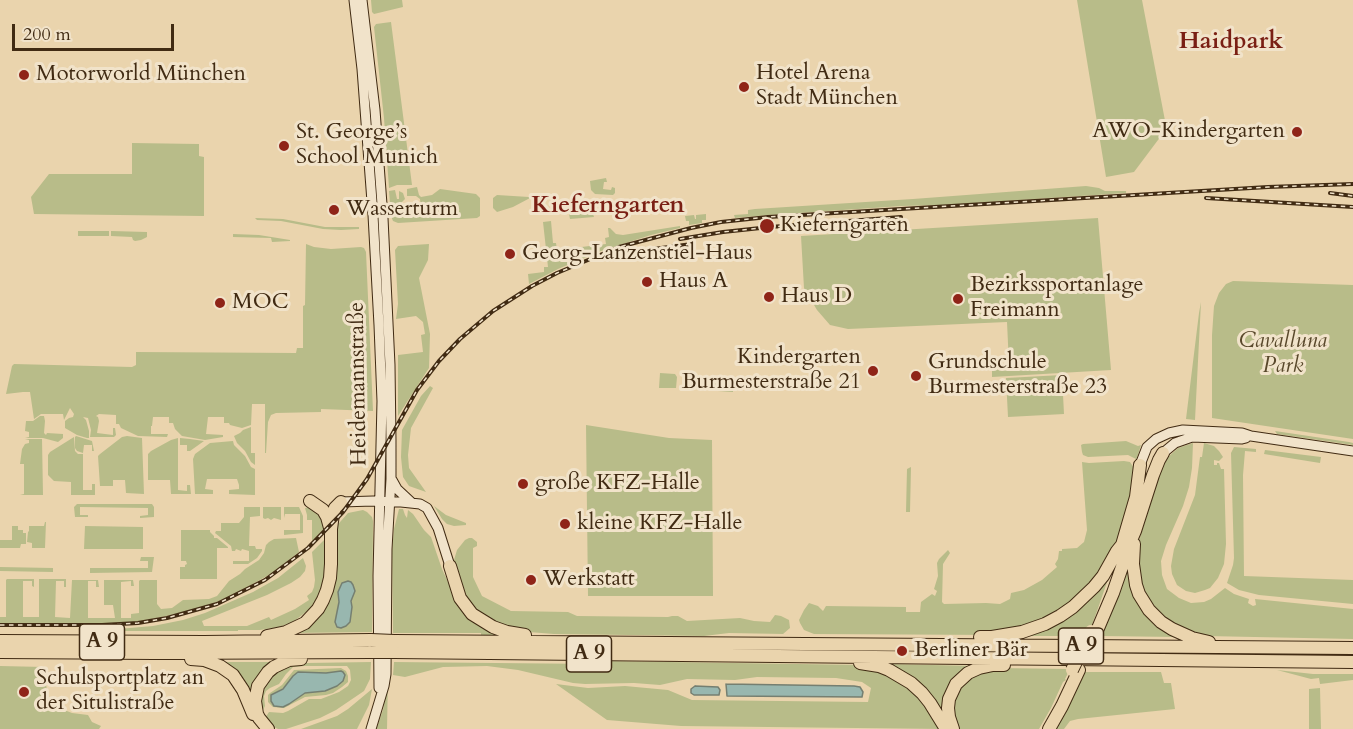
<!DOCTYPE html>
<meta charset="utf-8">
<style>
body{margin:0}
#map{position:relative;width:1353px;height:729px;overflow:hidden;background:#ead4ad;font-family:Cardo,serif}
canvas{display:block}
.scale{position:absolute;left:12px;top:24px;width:162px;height:27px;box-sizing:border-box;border:3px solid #412b13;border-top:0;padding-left:8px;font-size:18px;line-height:21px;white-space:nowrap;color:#412b13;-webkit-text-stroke:4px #f1e3ca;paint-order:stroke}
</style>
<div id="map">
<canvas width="1353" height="729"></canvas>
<div class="scale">200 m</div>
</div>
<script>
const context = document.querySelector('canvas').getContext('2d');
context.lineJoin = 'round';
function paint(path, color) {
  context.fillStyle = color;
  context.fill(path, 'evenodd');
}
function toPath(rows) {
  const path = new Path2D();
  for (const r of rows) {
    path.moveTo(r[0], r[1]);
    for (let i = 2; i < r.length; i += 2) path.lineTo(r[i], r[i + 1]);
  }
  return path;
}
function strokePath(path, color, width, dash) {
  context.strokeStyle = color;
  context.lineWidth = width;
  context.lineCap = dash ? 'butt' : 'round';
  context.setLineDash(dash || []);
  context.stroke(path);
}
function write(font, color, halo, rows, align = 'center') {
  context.font = font + ' Cardo,serif';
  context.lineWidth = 6;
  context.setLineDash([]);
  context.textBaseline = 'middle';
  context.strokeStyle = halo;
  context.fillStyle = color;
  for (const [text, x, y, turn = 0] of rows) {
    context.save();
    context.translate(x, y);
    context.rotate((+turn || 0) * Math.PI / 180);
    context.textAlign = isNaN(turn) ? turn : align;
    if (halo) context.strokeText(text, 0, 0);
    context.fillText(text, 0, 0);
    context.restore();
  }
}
paint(toPath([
 [371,0,402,0,403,7,374,14,372,12],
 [1077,0,1142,0,1167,131,1164,132,1134,172,1106,177],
 [391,22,412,185,397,185,389,188,384,118,374,27,376,24],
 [132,143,199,144,199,156,204,157,204,216,34,214,31,197,49,174,132,174],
 [606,178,607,182,604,182,603,189,611,190,612,187,615,188,615,193,613,195,595,194,591,190,590,181],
 [1086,186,1099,188,1105,191,1126,191,1126,193,944,205,902,206,769,215,735,218,734,215,748,214,748,210,755,209,913,199],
 [417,187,419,195,421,197,432,195,440,189,476,194,480,198,480,216,477,218,398,223,393,221,391,216,389,191,395,190,397,199,399,199,399,191,403,193,405,199,401,203,401,206,404,213,411,211,417,217,422,216,420,199,416,196,407,196,407,189],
 [497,195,529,197,530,198,513,207,497,212,493,208,493,198],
 [576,207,576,209,580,209,581,207,591,208,594,217,570,219,568,209],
 [706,214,706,220,702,220,702,223,689,225,689,221,686,221,685,216,694,215,695,219,696,219,696,215],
 [255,218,283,219,325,227,359,227,359,229,341,230,323,229,281,221,257,220],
 [1098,218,1111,370,992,377,992,366,1009,365,1007,322,848,329,830,325,817,310,804,288,801,236],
 [551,221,553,243,556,243,557,250,606,244,605,238,609,237,608,228,610,228,616,234,623,235,680,226,680,228,651,235,601,251,558,269,529,284,528,274,544,272,544,267,548,267,543,222],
 [78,231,109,231,109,236,78,236],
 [111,231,147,232,147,237,141,240,135,241,133,240,132,237,111,236],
 [233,234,259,235,290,240,290,241,272,242,271,238,233,237],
 [306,244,314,247,331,249,361,247,364,248,366,252,373,411,321,409,321,412,276,413,271,415,268,422,266,453,265,453,265,404,252,404,251,425,242,428,230,425,229,423,224,423,224,417,208,417,206,434,223,435,223,437,205,440,182,436,175,429,173,423,169,423,169,417,153,417,152,426,151,426,151,434,168,434,167,437,138,436,121,428,119,424,116,424,116,415,99,414,96,416,98,417,99,421,97,433,113,435,113,428,115,428,116,435,114,437,90,437,91,430,88,418,83,417,86,420,89,431,89,438,87,438,77,435,65,428,65,421,69,418,73,417,74,414,70,408,64,420,63,414,41,414,34,419,30,392,23,392,6,394,12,366,14,364,132,367,136,365,136,352,296,353,297,348,303,348,303,306,305,305],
 [429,244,428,260,419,278,430,334,429,368,398,416,398,355,423,352,421,335,425,334,423,322,416,316,396,319,398,304,395,250,398,246],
 [1233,281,1353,285,1353,439,1212,418,1212,335,1214,306,1219,293,1226,284],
 [1201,302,1195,420,1186,419,1199,313],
 [660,373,675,374,677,377,676,388,659,388],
 [1062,375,1064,414,1008,417,1006,378],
 [714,376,733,377,733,392,718,391,714,385],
 [430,386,433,388,411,428,408,455,409,468,426,492,409,486,403,477,401,457,402,430,421,396],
 [40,416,44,416,45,421,44,433,46,435,47,433,63,434,63,438,58,442,43,438,25,438,29,437,29,432,25,431,26,421,33,421],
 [586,425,669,438,712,440,713,596,588,596],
 [251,427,251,453,255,453,255,465,251,462,245,451,237,443,234,436,240,433,243,430],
 [1275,431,1349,442,1353,443,1353,445,1277,434],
 [76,436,92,441,94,451,92,451,92,445,84,445,83,453,77,451,75,448,75,437],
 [127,436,142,438,144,494,126,493,125,480,113,480,113,486,100,486,98,456,100,454,122,437],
 [74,437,75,451,78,454,83,454,83,490,92,490,92,484,95,484,95,495,71,495,71,482,54,481,48,475,48,455,50,452],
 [178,438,178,490,187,491,187,485,190,485,191,494,171,494,170,480,148,480,148,454,151,451,171,440],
 [180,438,190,439,204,441,190,451,187,451,187,445,180,445],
 [25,439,42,439,43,495,20,495,24,494,24,464,20,464,22,449,25,444,29,443,29,440],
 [233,441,234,445,245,456,251,467,255,469,255,495,229,494,229,490,239,489,239,485,237,479,207,479,205,489,213,490,213,494,195,494,193,459,195,454,210,443],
 [1126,441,1138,446,1141,445,1137,458,1136,459,1128,455,1088,457,1083,455,1082,452,1081,445,1083,444],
 [1193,443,1192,468,1189,487,1183,506,1166,545,1161,561,1162,575,1167,589,1179,598,1191,603,1204,602,1211,599,1225,588,1234,594,1249,599,1248,603,1253,606,1256,605,1255,599,1353,609,1353,639,1206,636,1194,634,1162,619,1139,585,1138,544,1162,467,1167,458,1178,448],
 [1204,443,1214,446,1219,451,1223,457,1219,461,1214,460,1214,465,1217,465,1217,463,1219,463,1221,469,1224,469,1226,544,1224,564,1218,578,1210,588,1205,590,1195,593,1186,591,1177,585,1172,574,1171,566,1174,549,1195,495,1200,457,1202,457],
 [1234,447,1256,449,1256,452,1245,451,1243,475,1244,576,1353,580,1353,604,1259,595,1239,590,1227,583,1233,565,1234,558,1231,453],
 [1265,450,1321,457,1320,463,1264,454],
 [1124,461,1130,462,1134,468,1133,489,1119,538,1102,574,1058,614,995,635,814,634,804,630,800,623,799,620,804,610,809,603,818,606,823,611,826,606,906,607,906,612,920,612,921,602,932,594,935,596,937,591,934,589,938,576,937,563,939,559,948,550,950,553,943,564,942,602,944,604,986,603,1000,604,1010,599,1011,593,1024,590,1042,580,1057,567,1055,564,1058,559,1059,551,1062,551,1062,549,1077,548,1084,542,1087,530,1082,462,1089,463],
 [911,467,910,512,906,512,907,469],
 [77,504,152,504,154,507,154,517,140,518,140,516,148,515,148,508,80,507,80,515,88,515,88,517,75,517,74,507],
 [434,506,446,515,466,523,466,525,454,526,447,524,442,519],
 [244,507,260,507,260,516,250,517,249,546,255,546,256,549,262,549,262,551,257,558,248,564,233,564,233,561,249,561,249,551,242,549,241,551,236,549,235,551,232,551,231,546,215,533,216,531,221,531,221,523,239,523,244,517],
 [263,507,281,507,281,520,274,518,271,520,268,518,265,519,263,518],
 [284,507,299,507,303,516,303,533,284,535,284,530,300,530,300,514,285,514,284,518],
 [312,507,315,509,327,526,312,541,312,520,307,520,307,515,305,508],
 [399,509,403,509,405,515,407,518,408,510,413,514,424,530,431,537,442,569,454,595,502,636,481,636,481,633,393,633,392,550,394,529],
 [363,510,367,512,372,517,373,521,372,632,291,633,317,614,333,530,348,513],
 [353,596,351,601,352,607,350,622,346,626,335,622,339,601],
 [45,522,46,522,45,548,32,548,32,543,27,542,28,532,29,531,29,526,44,526],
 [12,526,18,526,18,530,23,530,23,533,26,533,26,544,21,544,20,548,0,548,0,540,12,540],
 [85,526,143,527,143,549,84,549],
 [181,530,210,530,210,532,214,536,214,538,217,538,228,547,228,548,217,548,217,579,180,579,180,567,185,567,185,565,187,564,186,561,181,561],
 [327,537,327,568,320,592,311,608,293,622,279,627,260,630,238,630,238,631,95,631,153,626,183,620,205,613,253,592,278,578,303,558,306,566,305,571,300,577,291,583,267,595,202,621,204,626,247,626,269,617,271,620,295,609,309,600,307,596,312,592,314,587,315,580,312,552],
 [296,538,299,552,274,572,233,595,212,604,185,612,137,622,113,623,0,623,0,617,6,617,6,580,7,579,34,579,34,587,32,586,32,581,23,581,23,617,39,617,39,579,66,579,66,587,64,587,64,581,56,581,55,617,70,618,72,580,98,580,99,587,96,587,96,581,88,581,88,618,115,618,113,605,104,605,104,580,133,580,134,586,131,586,131,581,121,582,121,618,131,618,131,614,139,613,139,581,140,580,157,580,157,604,161,609,172,608,183,600,209,599,217,596,229,581,240,574,245,569,259,560,264,553,266,545,269,542,274,539],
 [469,538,472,538,477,542,477,546,473,548,473,577,482,596,511,611,568,612,577,616,668,617,672,616,678,616,687,621,740,618,754,621,770,622,775,615,781,616,789,620,790,628,783,634,729,633,704,636,554,634,529,632,499,626,471,608,455,570,454,560,457,550,465,540],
 [1127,555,1131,579,1177,637,1101,636],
 [141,557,154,557,152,572,90,573,90,568,148,568,148,561,140,561],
 [1114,562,1096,614,1091,627,1085,636,1024,636,1047,625],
 [0,567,53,568,53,572,0,571],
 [1094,651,1204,652,1204,655,1093,654],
 [223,661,225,662,273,662,251,695],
 [604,661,863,665,906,682,944,729,681,726,607,720,556,684,588,688,625,686,668,690,692,700,868,702,871,688,862,682,836,678,757,677,735,680,687,679,660,685,634,683,585,684,573,683,518,670,487,666,443,667,405,677,393,675,394,662,597,664,604,664],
 [371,662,370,679,364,691,336,710,320,718,286,729,278,729,272,726,265,718,269,712,283,713,288,711,309,699,321,699,339,692,348,686,351,680,350,670,347,666,304,666,293,667,286,674,279,684,270,688,266,691,264,696,265,706,262,712,260,709,261,692,269,677,281,668,297,664,306,663],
 [885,664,978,666,965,672,947,720,935,705],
 [0,666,44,667,49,708,59,708,72,713,88,715,92,722,101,726,99,729,0,729],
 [341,668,346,671,348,676,348,682,342,687,333,693,326,695,305,697,284,708,273,707,268,702,268,695,270,693,282,685,294,670],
 [341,671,337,686,325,691,305,693,279,707,272,704,271,701,271,695,285,687,293,676,303,672,326,673],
 [996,668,1070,669,1065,679,1066,680,1063,682,1051,708,1039,729,956,729,952,699,968,676],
 [1277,670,1313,674,1353,674,1353,680,1320,684,1319,678,1311,679],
 [1085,672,1161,672,1164,683,1171,683,1175,709,1078,719,1070,721,1064,729,1051,729],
 [388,677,387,729,376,729,383,710],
 [1320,688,1321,729,1309,729,1309,689],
 [372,689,369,705,357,729,301,729,337,716,348,709]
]), '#b8bc89');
const water = toPath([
 [348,581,351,582,353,585,355,591,351,601,352,607,350,622,346,626,341,628,337,627,335,622,339,602,338,592,342,583,348,581],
 [341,671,343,672,345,675,343,681,337,686,325,691,305,693,289,704,283,707,274,706,271,701,271,695,283,689,293,676,298,672,326,673,341,671],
 [726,684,854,686,860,687,863,692,862,697,727,696,726,684],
 [695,686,718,687,720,690,719,695,694,695,691,693,691,689,695,686]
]);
paint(water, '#98b7af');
strokePath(water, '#757f71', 1.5);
const secondary = toPath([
 [354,0,362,69,373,215,379,325,382,401,378,576,379,688],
 [362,0,375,110,383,218,390,365,391,440,391,479,387,549,386,674,384,686,371,729],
 [1163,453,1175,443,1192,437,1242,439,1246,438],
 [1140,465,1147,447,1156,439,1169,433,1183,430,1242,433,1251,436,1353,451],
 [392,480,397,489,412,503],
 [341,502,373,501,401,502,420,504,427,508,438,528,450,566]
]);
const highway = toPath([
 [310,501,323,510,327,517,330,528],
 [1134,544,1133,564,1136,585,1139,594,1149,610,1161,622,1172,629,1192,638,1209,642],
 [1122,545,1136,497,1140,465],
 [450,566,460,598,472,614,493,627,507,632,525,635],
 [1096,633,1113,593,1132,538,1135,531,1153,475,1159,460,1163,453],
 [267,636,286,632,305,623,318,609,323,600,327,590,330,578,331,564,331,529,333,514,335,508,341,502],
 [980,637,992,637,1022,632,1045,624,1060,616,1073,607,1094,587,1103,576,1117,551,1121,546],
 [0,641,204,642,371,640],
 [394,641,1353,648],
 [0,652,155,653,371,652],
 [394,652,1353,662],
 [191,659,204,660,220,666,233,675,243,690,253,714],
 [860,663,879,666,889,670,911,683,922,693,930,703,946,729],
 [268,729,259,718,257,714,255,701,258,686,268,672,274,667,289,660,301,659],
 [953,729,949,717,948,708,949,699,956,684,968,673,979,668,993,665,1004,665],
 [1049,729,1062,706,1079,670]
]);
strokePath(secondary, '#412b13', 11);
strokePath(highway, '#412b13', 14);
strokePath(secondary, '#f1e3ca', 9);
strokePath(highway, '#ead4ad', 12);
const rail = toPath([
 [1330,193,1353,196],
 [1206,198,1353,207],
 [680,239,723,232,770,227,901,217],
 [615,257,646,250,692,244],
 [0,625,102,625,138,623,167,618,217,604,265,580,308,548,343,512,367,479,417,390,439,361,460,339,493,311,532,286,557,273,619,247,691,228,721,222,768,217,1268,187,1353,184]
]);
strokePath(rail, '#412b13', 4);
strokePath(rail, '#f1e3ca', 1.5, [4.5]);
const highwayBridge = toPath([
 [371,640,394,641],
 [371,652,394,652],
 [1072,670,1091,631]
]);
strokePath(highwayBridge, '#412b13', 14, []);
strokePath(highwayBridge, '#ead4ad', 12);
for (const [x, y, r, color] of [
 [24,75,6,"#8f2418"],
 [744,87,6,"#8f2418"],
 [1297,132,6,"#8f2418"],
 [284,146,6,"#8f2418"],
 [334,210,6,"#8f2418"],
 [767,226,8,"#8f2418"],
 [510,254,6,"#8f2418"],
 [647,282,6,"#8f2418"],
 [769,297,6,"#8f2418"],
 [958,299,6,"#8f2418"],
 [220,303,6,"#8f2418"],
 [873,371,6,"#8f2418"],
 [916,376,6,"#8f2418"],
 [523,484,6,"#8f2418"],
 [565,524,6,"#8f2418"],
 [531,580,6,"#8f2418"],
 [902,651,6,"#8f2418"],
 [24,692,6,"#8f2418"]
]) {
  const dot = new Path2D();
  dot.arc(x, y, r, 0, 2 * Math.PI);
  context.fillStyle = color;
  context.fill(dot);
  strokePath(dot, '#f1e3ca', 2);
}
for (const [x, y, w] of [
 [102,642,45],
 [1081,646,45],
 [589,654,45]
]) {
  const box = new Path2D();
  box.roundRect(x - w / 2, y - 18, w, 36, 4.5);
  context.fillStyle = '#f1e3ca';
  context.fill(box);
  strokePath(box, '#412b13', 1.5);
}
write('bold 21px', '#412b13', null, [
 ["A 9",102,642],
 ["A 9",1081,646],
 ["A 9",589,654]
]);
write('22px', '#412b13', '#f1e3ca', [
 ["Hotel Arena",756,74],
 ["Stadt München",756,99],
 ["Motorworld München",36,75],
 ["AWO-Kindergarten",1285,132,"right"],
 ["St. George’s",296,133],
 ["School Munich",296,158],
 ["Wasserturm",346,210],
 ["Kieferngarten",780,226],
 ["Georg-Lanzenstiel-Haus",522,254],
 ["Haus A",659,282],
 ["Bezirkssportanlage",970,286],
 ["Freimann",970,311],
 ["Haus D",781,297],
 ["MOC",232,303],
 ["Kindergarten",861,358,"right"],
 ["Burmesterstraße 21",861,383,"right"],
 ["Grundschule",928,363],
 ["Burmesterstraße 23",928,388],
 ["große KFZ-Halle",535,484],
 ["kleine KFZ-Halle",577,524],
 ["Werkstatt",543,580],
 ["Berliner Bär",914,651],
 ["Schulsportplatz an",36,679],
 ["der Situlistraße",36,704]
], 'left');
write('italic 22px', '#59482b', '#f1e3ca', [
 ["Cavalluna",1283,342],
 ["Park",1283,367]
]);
write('22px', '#412b13', '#f1e3ca', [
 ["Heidemannstraße",359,384,-91]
]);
write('bold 24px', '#7a1f14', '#f1e3ca', [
 ["Haidpark",1231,42],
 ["Kieferngarten",608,206]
]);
</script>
